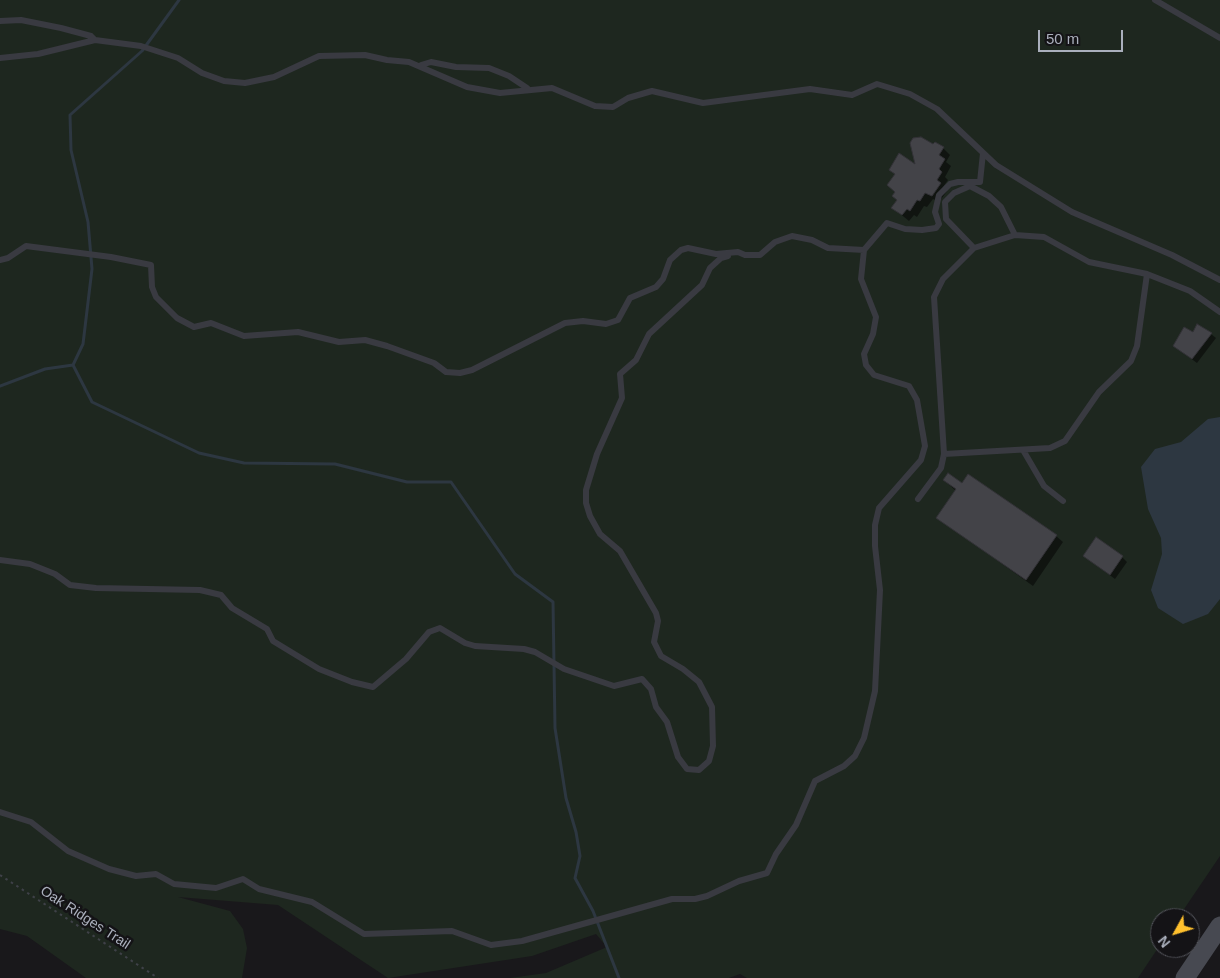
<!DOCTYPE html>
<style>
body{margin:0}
#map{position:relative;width:1220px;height:978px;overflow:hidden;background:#19181b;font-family:Helvetica,sans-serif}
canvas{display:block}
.north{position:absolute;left:1150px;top:908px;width:50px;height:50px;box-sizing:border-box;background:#141316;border:1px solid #505158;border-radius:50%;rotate:231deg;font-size:14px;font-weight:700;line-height:20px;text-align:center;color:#aaafbc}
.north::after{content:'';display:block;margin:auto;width:18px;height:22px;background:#ffc02d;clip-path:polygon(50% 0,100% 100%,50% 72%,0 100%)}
.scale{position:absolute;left:1038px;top:30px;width:85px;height:22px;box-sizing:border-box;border:2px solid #aaafbc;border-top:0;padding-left:6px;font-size:15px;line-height:18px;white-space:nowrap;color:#aaafbc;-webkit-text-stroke:4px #141316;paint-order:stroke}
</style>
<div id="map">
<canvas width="1220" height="978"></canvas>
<div class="north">N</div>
<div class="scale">50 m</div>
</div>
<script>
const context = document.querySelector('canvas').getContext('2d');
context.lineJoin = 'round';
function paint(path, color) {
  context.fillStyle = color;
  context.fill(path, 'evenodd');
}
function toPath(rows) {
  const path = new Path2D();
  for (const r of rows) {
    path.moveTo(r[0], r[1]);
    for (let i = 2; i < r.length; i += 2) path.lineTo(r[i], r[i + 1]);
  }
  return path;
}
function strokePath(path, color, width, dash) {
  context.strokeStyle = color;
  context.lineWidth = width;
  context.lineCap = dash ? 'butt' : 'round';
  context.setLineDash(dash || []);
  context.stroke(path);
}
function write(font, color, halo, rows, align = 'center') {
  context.font = font + ' Helvetica,sans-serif';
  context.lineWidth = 5;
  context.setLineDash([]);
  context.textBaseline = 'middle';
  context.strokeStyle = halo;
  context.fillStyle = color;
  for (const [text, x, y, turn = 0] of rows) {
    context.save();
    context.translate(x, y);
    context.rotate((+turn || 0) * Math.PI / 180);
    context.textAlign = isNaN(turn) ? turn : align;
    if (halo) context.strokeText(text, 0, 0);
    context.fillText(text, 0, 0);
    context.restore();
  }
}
paint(toPath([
 [0,0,1220,0,1220,856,1178,918,1160,918,1160,945,1138,978,747,978,740,974,729,978,510,978,546,973,607,947,596,934,532,956,388,978,278,905,178,897,230,911,243,929,247,948,242,978,86,978,27,936,0,929]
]), '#1e271f');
paint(toPath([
 [1220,417,1220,599,1208,614,1183,624,1158,608,1151,590,1162,554,1161,538,1148,509,1141,467,1155,449,1181,442,1208,419]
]), '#2d3741');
paint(toPath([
 [933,146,943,148,950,155,946,162,951,166,945,177,948,180,943,187,947,191,939,202,933,199,927,207,924,206,917,217,914,215,909,221,893,208,898,201,896,193],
 [1193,333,1211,334,1216,338,1197,363,1174,346],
 [944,480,962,484,1056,536,1063,542,1033,586,938,518,956,491],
 [1084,556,1122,557,1127,562,1115,579]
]), '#0007');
strokePath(toPath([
 [73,365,92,402,199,453,244,463,335,464,407,482,451,482,515,574,553,602,555,728,566,798,576,832,580,856,575,878,593,911,619,978],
 [73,365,83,344,92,269,88,222,71,150,70,115,142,51,179,0],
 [0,386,45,369,73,365]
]), '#2d3741', 3);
const building = toPath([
 [921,137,933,144,935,142,944,147,939,155,945,159,939,169,942,172,937,180,941,183,932,196,925,193,920,201,917,200,910,211,907,209,902,215,891,208,897,200,892,196,895,192,887,185,895,174,889,170,899,153,915,164,910,143,913,138,921,137],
 [1197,324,1212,333,1192,359,1173,346,1184,327,1193,332,1197,324],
 [948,473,962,483,968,474,1057,535,1026,580,936,518,956,489,943,480,948,473],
 [1096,537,1123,556,1110,575,1083,556,1096,537]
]);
paint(building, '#434348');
strokePath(building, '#333237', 1);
strokePath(toPath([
 [0,875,158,978]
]), '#3f4148', 2, [2.5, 4]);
strokePath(toPath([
 [1155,0,1220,38],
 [0,21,21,20,61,28,91,36,95,40],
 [0,58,38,54,95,40,141,46,178,58,202,73,224,81,245,83,274,77,319,56,365,55,387,60,409,62,467,87,500,93,552,88,595,106,613,107,628,98,652,91,703,103,810,89,852,95,877,84,910,94,937,109,996,165,1072,212,1172,255,1220,280],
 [421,65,431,62,456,67,489,68,509,76,527,88],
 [974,248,946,219,945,202,954,193,970,186,989,196,1001,207,1015,235],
 [864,250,887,223,905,229,922,230,936,228,939,224,935,212,939,195,950,184,958,182,980,182,983,153],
 [0,260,8,258,26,246,111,257,151,265,152,287,156,297,177,318,194,327,211,323,244,336,298,332,339,342,365,340,387,346,434,363,446,372,460,373,472,370,565,323,583,321,606,324,618,320,630,298,656,287,663,279,670,260,681,250,688,248,716,254,738,252,745,255,760,255,775,242,792,236,812,240,828,248,864,250,861,279,876,317,873,334,864,354,866,365,874,375,909,386,917,400,925,446,921,460,879,508,875,525,875,546,880,590,875,691,864,738,855,756,844,766,815,781,796,825,776,854,767,873,739,881,707,896,695,899,672,899,522,941,491,945,452,931,364,934,312,902,259,889,243,879,216,888,174,884,156,874,136,876,109,869,68,851,31,822,0,812],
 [1147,274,1190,291,1220,312],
 [1023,450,1044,486,1063,501],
 [918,499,941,468,944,454,934,297,943,279,974,248,1015,235,1044,237,1089,262,1147,274,1137,346,1131,361,1099,392,1065,441,1050,448,944,454],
 [0,560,30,564,55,574,70,585,96,588,200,590,221,595,232,608,267,629,273,641,319,669,352,682,373,687,406,659,429,632,440,628,465,643,475,646,524,649,535,652,564,669,614,686,642,679,651,689,656,707,667,722,678,757,687,769,699,770,709,761,713,746,712,707,699,682,683,669,661,656,654,642,658,621,656,613,620,551,600,534,590,516,586,503,586,490,597,454,622,398,620,374,636,360,649,334,702,285,710,268,721,258,728,256]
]), '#393a41', 6);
strokePath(toPath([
 [1185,978,1220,926]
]), '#474951', 19);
write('14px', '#aaafbc', '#141316', [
 ["Oak Ridges Trail",85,918,33]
]);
</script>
